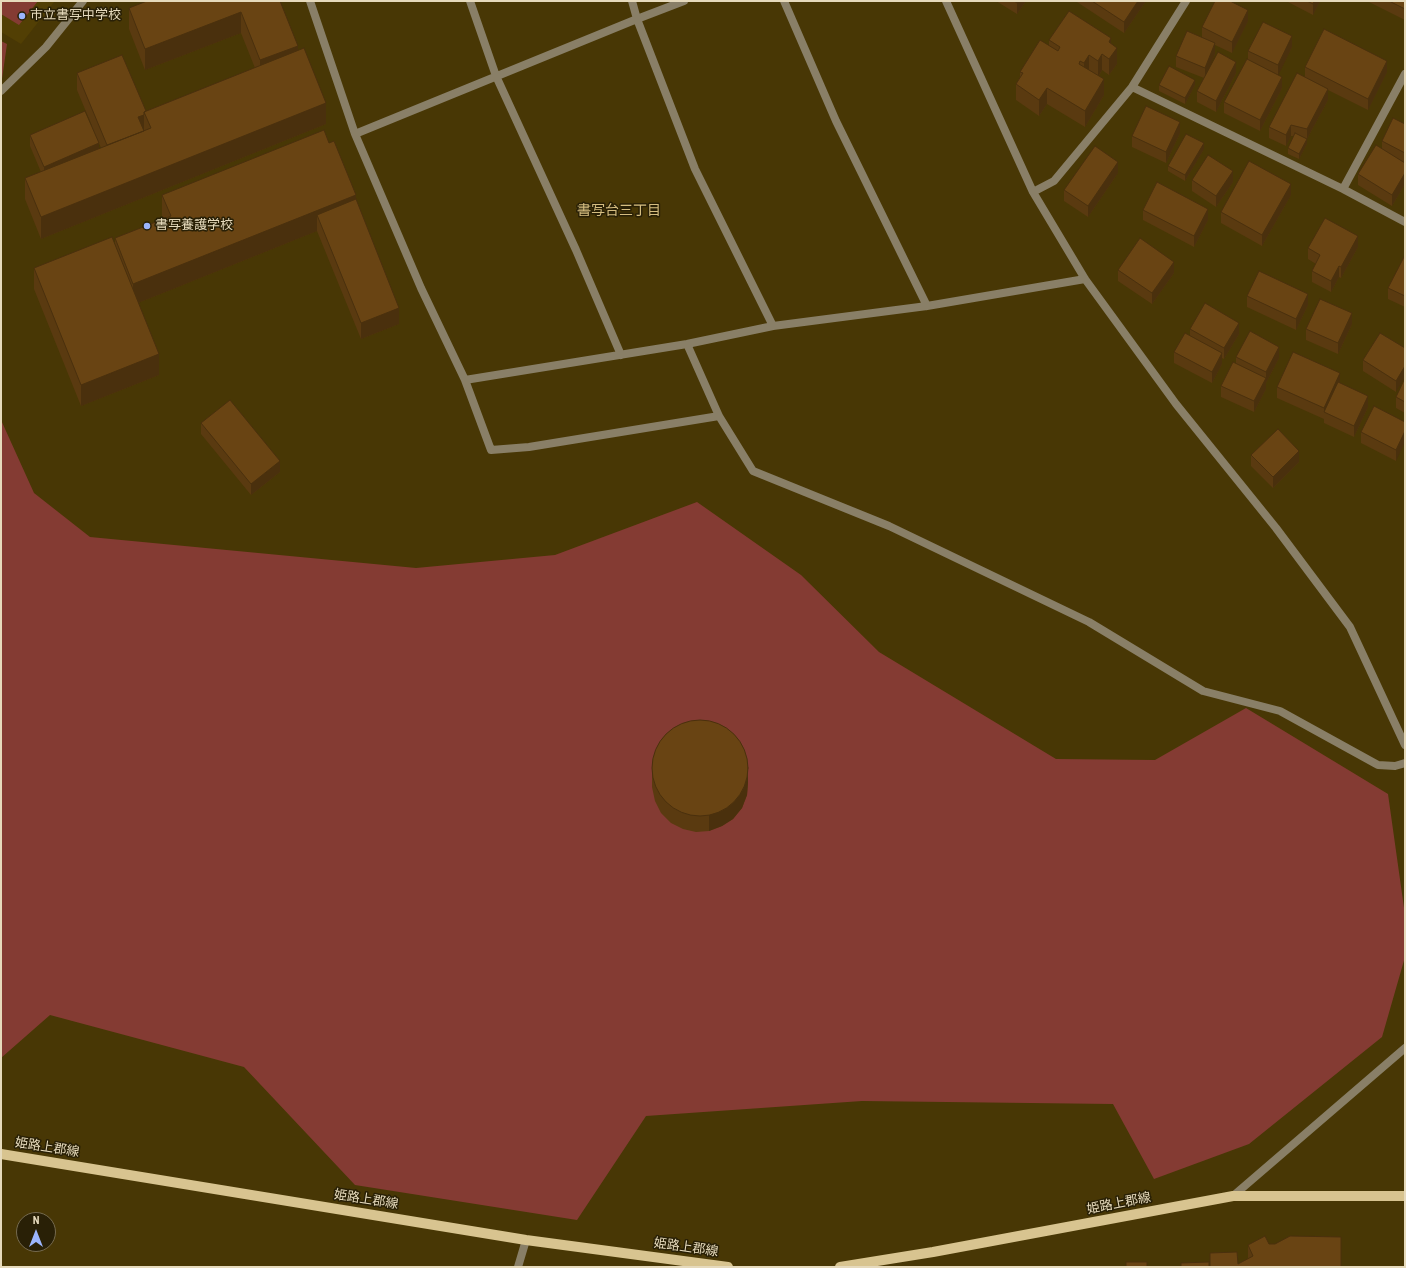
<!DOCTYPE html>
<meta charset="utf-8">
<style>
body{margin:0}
#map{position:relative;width:1406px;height:1268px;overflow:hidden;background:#483705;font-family:"Roboto Condensed",sans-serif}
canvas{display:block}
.frame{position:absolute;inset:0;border:2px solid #e6dabc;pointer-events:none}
.north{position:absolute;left:16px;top:1212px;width:40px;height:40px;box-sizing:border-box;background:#292006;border:1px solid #756a4f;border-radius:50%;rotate:0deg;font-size:11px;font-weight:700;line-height:16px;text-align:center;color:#e6dabc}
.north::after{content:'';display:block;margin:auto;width:14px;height:18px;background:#9bb5fd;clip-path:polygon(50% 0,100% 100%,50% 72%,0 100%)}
</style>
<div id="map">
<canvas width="1406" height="1268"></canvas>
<div class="frame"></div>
<div class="north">N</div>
</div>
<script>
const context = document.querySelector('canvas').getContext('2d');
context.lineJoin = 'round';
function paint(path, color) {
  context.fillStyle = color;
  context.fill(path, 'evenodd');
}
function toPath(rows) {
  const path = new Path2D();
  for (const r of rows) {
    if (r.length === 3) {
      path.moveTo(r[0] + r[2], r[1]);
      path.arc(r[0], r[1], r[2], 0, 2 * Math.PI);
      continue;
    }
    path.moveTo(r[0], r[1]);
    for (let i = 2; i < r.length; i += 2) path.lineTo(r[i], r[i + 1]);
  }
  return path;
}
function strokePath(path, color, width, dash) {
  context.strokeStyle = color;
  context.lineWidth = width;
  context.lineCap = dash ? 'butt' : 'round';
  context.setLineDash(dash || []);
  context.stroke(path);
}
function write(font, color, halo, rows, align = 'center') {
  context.font = font + ' "Roboto Condensed","Noto Sans JP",sans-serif';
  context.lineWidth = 3;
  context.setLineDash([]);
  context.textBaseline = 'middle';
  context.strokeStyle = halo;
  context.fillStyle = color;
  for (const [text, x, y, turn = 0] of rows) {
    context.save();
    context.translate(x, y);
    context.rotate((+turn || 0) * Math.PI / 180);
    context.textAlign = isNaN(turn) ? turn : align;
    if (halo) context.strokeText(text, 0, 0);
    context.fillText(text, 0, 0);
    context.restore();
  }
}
paint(toPath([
 [1,1,55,1,21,44,1,32]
]), '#523f04');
paint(toPath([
 [1,1,38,1,19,25,1,14],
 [1,41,7,44,1,86],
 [1,420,34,493,90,537,416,568,555,555,697,502,801,575,879,652,1056,759,1155,760,1246,708,1388,794,1405,915,1405,957,1382,1037,1249,1144,1154,1179,1113,1104,862,1101,646,1116,577,1220,355,1185,244,1067,50,1015,1,1058]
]), '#843b33');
strokePath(toPath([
 [310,1,355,134,421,288,465,380,687,344,773,326,927,306,1085,279],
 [470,1,496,76,576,250,621,355],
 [632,1,637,19,695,169,773,326],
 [784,1,836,121,927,306],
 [946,1,1033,192,1085,279,1176,404,1276,528,1350,627,1405,745],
 [1132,87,1343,189,1405,222],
 [1,91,46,47,83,1],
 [355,134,637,19,684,1],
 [1343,189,1405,74],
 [1033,192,1054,181,1132,87,1186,1],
 [687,344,719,416,753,471,889,526,1089,622,1203,691,1280,711,1378,765,1395,766,1405,763],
 [465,380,491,450,529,447,719,416],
 [1233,1196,1405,1048],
 [518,1267,526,1240]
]), '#897f67', 8);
strokePath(toPath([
 [1,1154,526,1240,728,1267],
 [840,1267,933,1252,1233,1196,1405,1196]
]), '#d8c490', 10);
paint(toPath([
 [280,1,298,50,326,124,41,239,25,199,25,178,41,172,30,146,30,135,92,126,77,90,77,73,146,111,255,68,241,33,145,70,129,29,129,8],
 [99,143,101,148,99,149],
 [996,1,1026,1,1017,14],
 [1077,1,1146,1,1124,33,1077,2],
 [1286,1,1320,1,1313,15],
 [1367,1,1405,1,1405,20],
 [1248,21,1232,53,1215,45,1215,54,1207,72,1236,73,1216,112,1197,102,1197,91,1204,78,1176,67,1176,56,1202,37,1202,27],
 [1049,40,1111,44,1117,64,1109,75,1102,70,1099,76,1104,95,1085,127,1047,104,1039,116,1016,100,1016,84,1020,77,1020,72,1049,46],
 [1292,47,1278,75,1282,88,1260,131,1224,113,1224,102,1248,60,1248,51],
 [1305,67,1387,72,1368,110,1328,90,1328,100,1307,139,1307,144,1299,159,1288,154,1288,148,1294,136,1291,136,1286,146,1269,138,1269,127,1305,78],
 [1159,85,1195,85,1185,104,1159,91],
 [1405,124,1405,184,1392,206,1358,185,1358,174,1382,149,1382,141],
 [1180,133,1166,163,1132,147,1132,136],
 [329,143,356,199,399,324,361,339,317,231,138,303,159,375,81,406,34,289,34,268,115,244,115,238,164,219,162,216,162,195],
 [1204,149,1185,181,1168,171,1168,166],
 [1118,173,1088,217,1064,201,1064,190],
 [1192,180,1233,182,1216,207,1192,191],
 [1291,195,1262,246,1221,223,1221,212],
 [1143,210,1208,220,1194,247,1143,220],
 [1358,247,1341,278,1339,277,1331,292,1312,282,1312,271,1316,264,1308,259,1308,248],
 [1405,255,1405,307,1388,299,1388,288],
 [1118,270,1174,273,1152,304,1118,281],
 [1247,296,1308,305,1296,330,1247,307],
 [1352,324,1338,354,1306,340,1306,329],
 [1190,329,1239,334,1224,359,1222,358,1222,364,1212,383,1174,363,1174,352,1190,336],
 [1405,348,1396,392,1363,371,1363,360],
 [1236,357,1279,358,1266,383,1266,389,1254,412,1221,397,1221,386,1236,364],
 [1405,378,1405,413,1396,408,1396,397],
 [1277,387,1368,407,1354,437,1324,423,1324,419,1277,398],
 [1405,422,1396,461,1361,443,1361,432],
 [201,423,280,472,251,495,201,434],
 [1251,455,1299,462,1273,488,1251,466],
 [652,771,748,782,747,795,742,808,733,819,722,826,709,831,696,832,683,829,671,823,661,813,655,801,652,787],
 [1269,1244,1341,1267,1238,1264,1248,1259,1248,1245]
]), '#5a3a10');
paint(toPath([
 [1018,1,1026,1,1017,14,1017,3],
 [1138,1,1146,1,1124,33,1124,22],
 [1314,1,1320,1,1313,15,1313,4],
 [1248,10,1248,21,1232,53,1232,42],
 [241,12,241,33,145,70,145,49],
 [1292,36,1292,47,1278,76,1278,65],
 [1111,38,1111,54,1109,42],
 [1215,43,1215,54,1205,79,1205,68],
 [298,46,298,67,260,81,260,60],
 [1117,48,1117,64,1109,75,1109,59],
 [1102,54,1102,70,1098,77,1098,61],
 [1089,55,1089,72,1084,79,1084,63],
 [1387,61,1387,72,1368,110,1368,99],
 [1236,62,1236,73,1216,112,1216,101],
 [1282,77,1282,88,1260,131,1260,120],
 [1104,79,1104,95,1085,127,1085,111],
 [1195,80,1195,85,1185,104,1185,98],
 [1047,88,1047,104,1039,116,1039,100],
 [1328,89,1328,100,1307,139,1307,144,1299,159,1299,154,1307,139,1307,129],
 [326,103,326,124,41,239,41,217],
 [144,115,144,131,138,134,138,117],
 [1180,122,1180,133,1166,163,1166,152],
 [1291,125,1291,136,1286,146,1286,135],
 [99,143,99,154,44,178,44,167],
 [1204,143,1204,149,1185,181,1185,175],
 [1118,162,1118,173,1088,217,1088,206],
 [1233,171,1233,182,1216,207,1216,196],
 [1405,173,1405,184,1392,206,1392,195],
 [1291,184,1291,195,1262,246,1262,235],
 [356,195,356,216,317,215,317,231,133,305,133,284],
 [1208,209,1208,220,1194,247,1194,236],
 [1358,236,1358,247,1341,278,1341,267],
 [1174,262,1174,273,1152,304,1152,293],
 [1339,266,1339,277,1331,292,1331,281],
 [1308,294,1308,305,1296,330,1296,319],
 [399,308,399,324,361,339,361,323],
 [1352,313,1352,324,1338,354,1338,343],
 [1239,323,1239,334,1224,359,1224,348],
 [1279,347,1279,358,1266,383,1266,372],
 [1222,353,1222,364,1212,383,1212,372],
 [159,354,159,375,81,406,81,385],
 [1405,366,1405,377,1396,392,1396,381],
 [1340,373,1340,384,1324,412,1324,408],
 [1266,378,1266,389,1254,412,1254,401],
 [1368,396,1368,407,1354,437,1354,426],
 [1405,431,1405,442,1396,461,1396,450],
 [1299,451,1299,462,1273,488,1273,477],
 [280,461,280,472,251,495,251,484],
 [748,765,748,782,747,795,742,808,733,819,722,826,709,831,709,815]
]), '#4a300d');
const building = toPath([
 [147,1,280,1,298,46,260,60,241,12,145,49,129,8,147,1],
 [1014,1,1018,1,1017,3,1014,1],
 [1092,1,1138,1,1124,22,1092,1],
 [1215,1,1230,1,1248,10,1232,42,1202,27,1215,1],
 [1307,1,1314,1,1313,4,1307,1],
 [1389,1,1405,1,1405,9,1389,1],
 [1069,11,1111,38,1109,42,1117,48,1109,59,1102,54,1098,61,1089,55,1084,63,1080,61,1079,64,1104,79,1085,111,1047,88,1039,100,1016,84,1023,73,1020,72,1040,40,1058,51,1060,47,1049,40,1069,11],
 [1263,22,1292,36,1278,65,1248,51,1263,22],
 [1324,29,1387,61,1368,99,1305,67,1324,29],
 [1187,31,1215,43,1205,68,1176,56,1187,31],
 [304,48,326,103,41,217,25,178,151,128,144,112,304,48],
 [1218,52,1236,62,1216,101,1197,91,1218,52],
 [122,55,146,111,144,112,144,115,138,117,144,131,107,145,77,73,122,55],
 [1247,59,1282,77,1260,120,1224,102,1247,59],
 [1169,66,1195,80,1185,98,1159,85,1169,66],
 [1297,73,1328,89,1307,129,1291,125,1286,135,1269,127,1297,73],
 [1146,106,1180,122,1166,152,1132,136,1146,106],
 [85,111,99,143,44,167,30,135,85,111],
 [1393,118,1405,124,1405,153,1382,141,1393,118],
 [324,130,329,143,334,141,356,195,133,284,115,238,171,216,162,195,324,130],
 [1295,133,1307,139,1299,154,1288,148,1295,133],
 [1186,134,1204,143,1185,175,1168,166,1186,134],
 [1376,145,1405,163,1405,173,1392,195,1358,174,1376,145],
 [1095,146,1118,162,1088,206,1064,190,1095,146],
 [1208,155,1233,171,1216,196,1192,180,1208,155],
 [1249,161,1291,184,1262,235,1221,212,1249,161],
 [1157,182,1208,209,1194,236,1143,210,1157,182],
 [356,199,399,308,361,323,317,215,356,199],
 [1325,218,1358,236,1341,267,1339,266,1331,281,1312,271,1320,255,1308,248,1325,218],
 [112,237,159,354,81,385,34,268,112,237],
 [1140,238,1174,262,1152,293,1118,270,1140,238],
 [1405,255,1405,296,1388,288,1405,255],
 [1259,271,1308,294,1296,319,1247,296,1259,271],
 [1320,299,1352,313,1338,343,1306,329,1320,299],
 [1205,303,1239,323,1224,348,1190,329,1205,303],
 [1250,331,1279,347,1266,372,1236,357,1250,331],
 [1185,333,1222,353,1212,372,1174,352,1185,333],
 [1380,333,1405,348,1405,366,1396,381,1363,360,1380,333],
 [1293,352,1340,373,1324,408,1277,387,1293,352],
 [1233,362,1266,378,1254,401,1221,386,1233,362],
 [1405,378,1405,402,1396,397,1405,378],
 [1338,382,1368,396,1354,426,1324,412,1338,382],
 [230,400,280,461,251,484,201,423,230,400],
 [1374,406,1405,422,1405,431,1396,450,1361,432,1374,406],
 [1278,429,1299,451,1273,477,1251,455,1278,429],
 [700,768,48],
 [1265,1236,1269,1244,1275,1244,1290,1236,1341,1237,1341,1267,1210,1267,1210,1253,1237,1252,1238,1264,1253,1256,1248,1245,1265,1236],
 [1126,1262,1147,1262,1147,1267,1126,1267,1126,1262],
 [1209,1262,1209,1267,1181,1267,1181,1263,1209,1262]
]);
paint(building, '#694413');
strokePath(building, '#4a300d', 1);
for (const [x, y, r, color] of [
 [22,16,4,"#9bb5fd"],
 [147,226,4,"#9bb5fd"]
]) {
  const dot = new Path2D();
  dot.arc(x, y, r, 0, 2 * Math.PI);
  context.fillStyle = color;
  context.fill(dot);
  strokePath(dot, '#292006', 1.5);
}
write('13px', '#e6dabc', '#292006', [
 ["市立書写中学校",30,16],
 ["書写養護学校",155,226]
], 'left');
write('13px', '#e6dabc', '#292006', [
 ["姫路上郡線",47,1148,9],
 ["姫路上郡線",366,1200,9],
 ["姫路上郡線",1119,1204,-11],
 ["姫路上郡線",686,1248,8]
]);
write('14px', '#d5bd80', '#292006', [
 ["書写台三丁目",619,211]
]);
</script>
